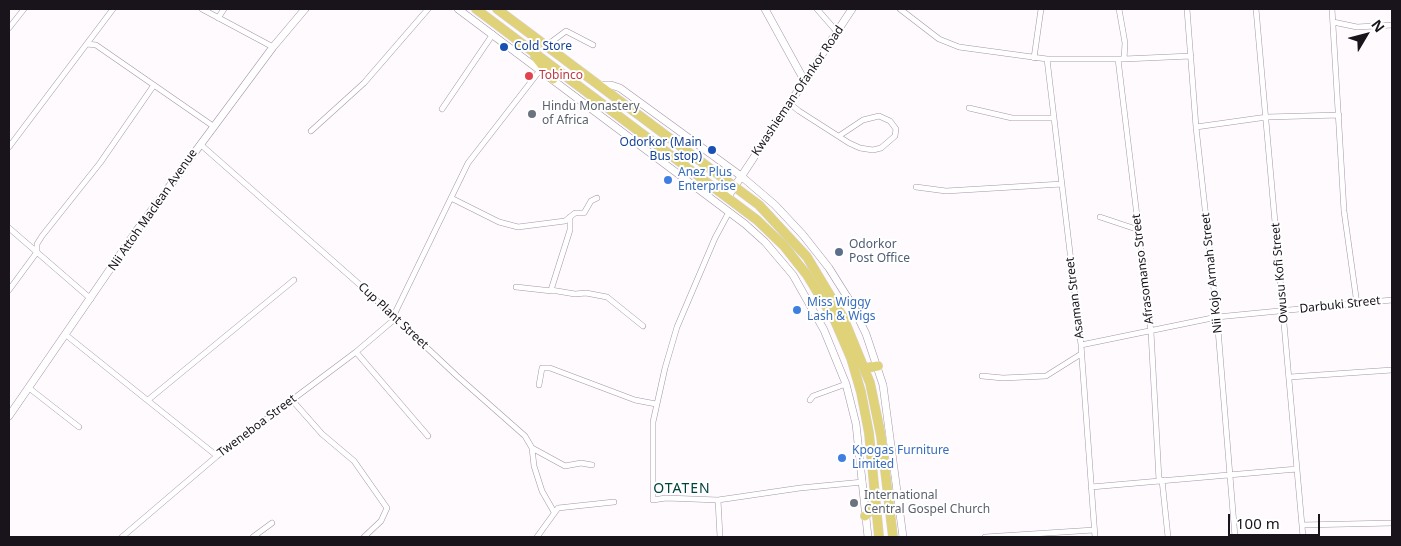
<!DOCTYPE html>
<style>
body{margin:0}
#map{position:relative;width:1401px;height:546px;overflow:hidden;background:#fefafe;font-family:"Noto Sans",sans-serif}
canvas{display:block}
.frame{position:absolute;inset:0;border:10px solid #19131b;pointer-events:none}
.north{position:absolute;left:1341px;top:10px;width:50px;height:50px;-webkit-text-stroke:4px #fff;paint-order:stroke;rotate:53deg;font-size:14px;font-weight:700;line-height:20px;text-align:center;color:#19131b}
.north::after{content:'';display:block;margin:auto;width:18px;height:22px;background:#19131b;clip-path:polygon(50% 0,100% 100%,50% 72%,0 100%)}
.scale{position:absolute;left:1228px;top:514px;width:92px;height:22px;box-sizing:border-box;border:2px solid #19131b;border-top:0;padding-left:6px;font-size:15px;line-height:18px;white-space:nowrap;color:#19131b;-webkit-text-stroke:4px #fff;paint-order:stroke}
</style>
<div id="map">
<canvas width="1401" height="546"></canvas>
<div class="frame"></div>
<div class="north">N</div>
<div class="scale">100 m</div>
</div>
<script>
const context = document.querySelector('canvas').getContext('2d');
context.lineJoin = 'round';
function toPath(rows) {
  const path = new Path2D();
  for (const r of rows) {
    path.moveTo(r[0], r[1]);
    for (let i = 2; i < r.length; i += 2) path.lineTo(r[i], r[i + 1]);
  }
  return path;
}
function strokePath(path, color, width, dash) {
  context.strokeStyle = color;
  context.lineWidth = width;
  context.lineCap = dash ? 'butt' : 'round';
  context.setLineDash(dash || []);
  context.stroke(path);
}
function write(font, color, halo, rows, align = 'center') {
  context.font = font + ' "Noto Sans",sans-serif';
  context.lineWidth = 4;
  context.setLineDash([]);
  context.textBaseline = 'middle';
  context.strokeStyle = halo;
  context.fillStyle = color;
  for (const [text, x, y, turn = 0] of rows) {
    context.save();
    context.translate(x, y);
    context.rotate((+turn || 0) * Math.PI / 180);
    context.textAlign = isNaN(turn) ? turn : align;
    if (halo) context.strokeText(text, 0, 0);
    context.fillText(text, 0, 0);
    context.restore();
  }
}
const street = toPath([
 [202,9,273,47],
 [817,9,838,33],
 [900,9,939,39,959,47,1047,59,1124,59,1191,56],
 [1119,9,1125,43,1124,59],
 [1187,9,1196,127,1217,317,1235,537],
 [1256,9,1303,537],
 [1332,9,1344,211,1357,304],
 [218,18,224,9],
 [1333,22,1357,27,1392,25],
 [9,28,24,9],
 [87,44,96,45,213,126],
 [546,46,566,31,593,45],
 [1034,58,1041,9],
 [1047,59,1081,345,1095,537],
 [1118,59,1151,332,1159,480],
 [789,103,799,111,849,143,860,148,873,150,881,148,895,136,896,129,890,121,879,116,863,120,839,136],
 [969,108,1012,118,1054,118],
 [442,109,493,34],
 [1196,127,1267,117,1339,115],
 [311,131,364,83,428,9],
 [200,144,359,284,457,376,525,436,532,448,534,466,542,491,554,512],
 [9,147,113,9],
 [916,187,946,191,1062,184],
 [451,198,499,222,518,227,565,221,575,213,584,213,591,201,597,198],
 [729,212,715,238,677,327,665,368,653,422,653,500,666,498,718,500,800,488,863,482],
 [570,217,570,230,551,290,575,294,586,293,607,297,643,326],
 [1100,217,1139,230],
 [9,228,91,299],
 [516,287,552,291],
 [9,290,37,252,37,244,42,236,100,163,154,85],
 [394,315,468,163,541,69],
 [66,335,217,456],
 [1081,345,1217,317,1392,300],
 [356,352,428,436],
 [982,376,1003,378,1046,376,1081,354],
 [1290,377,1392,370],
 [539,385,542,368,550,368,635,400,656,404],
 [29,388,79,427],
 [148,400,294,280],
 [292,400,322,434,354,461,387,508,381,521,364,537],
 [810,400,813,396,846,384],
 [532,448,565,466,581,463,592,465],
 [1162,480,1168,537],
 [1091,487,1297,469],
 [718,500,720,537],
 [1302,525,1392,523],
 [122,537,217,456,356,352,396,318],
 [253,537,272,523],
 [537,537,558,508,614,502],
 [985,537,1094,530]
]);
const secondary = toPath([
 [458,9,745,224,765,242,793,275,824,330,846,384,856,424,868,537],
 [765,9,804,80],
 [598,85,611,85,620,88,741,176,775,205,803,235,829,268,851,303,866,334,883,385,903,537],
 [727,198,852,9],
 [9,416,137,230,273,47,305,9]
]);
const highway = toPath([
 [476,9,757,220,784,246,807,275,835,321,851,358,861,392,869,433,879,537],
 [497,9,759,205,807,257,843,317,870,383,881,436,893,537],
 [535,56,553,79],
 [865,368,878,366],
 [865,516,876,504]
]);
strokePath(street, '#a695a9', 6);
strokePath(secondary, '#a695a9', 8);
strokePath(highway, '#d6d5d6', 10);
strokePath(street, '#fff', 5);
strokePath(secondary, '#fff', 7);
strokePath(highway, '#e0d278', 9);
for (const [x, y, r, color] of [
 [504,47,5,"#1a4fb4"],
 [529,76,5,"#e0444e"],
 [532,114,5,"#6b7280"],
 [712,150,5,"#1a4fb4"],
 [668,180,5,"#3f7fe0"],
 [839,252,5,"#5c6f8a"],
 [797,310,5,"#3f7fe0"],
 [842,458,5,"#3f7fe0"],
 [854,503,5,"#6b7280"]
]) {
  const dot = new Path2D();
  dot.arc(x, y, r, 0, 2 * Math.PI);
  context.fillStyle = color;
  context.fill(dot);
  strokePath(dot, '#fff', 2);
}
write('12px', '#164399', '#fff', [
 ["Cold Store",514,47],
 ["Odorkor (Main",702,143,"right"],
 ["Bus stop)",702,157,"right"]
], 'left');
write('12px', '#be3a42', '#fff', [
 ["Tobinco",539,76]
], 'left');
write('12px', '#19131b', '#fff', [
 ["Kwashieman-Ofankor Road",798,91,-56],
 ["Nii Attoh Maclean Avenue",153,210,-55],
 ["Afrasomanso Street",1143,269,-97],
 ["Nii Kojo Armah Street",1212,273,-96],
 ["Owusu Kofi Street",1280,273,-95],
 ["Asaman Street",1075,298,-97],
 ["Darbuki Street",1340,305,-6],
 ["Cup Plant Street",393,316,43],
 ["Tweneboa Street",257,426,-37]
]);
write('12px', '#5b616d', '#fff', [
 ["Hindu Monastery",542,107],
 ["of Africa",542,121],
 ["International",864,496],
 ["Central Gospel Church",864,510]
], 'left');
write('12px', '#366cbe', '#fff', [
 ["Anez Plus",678,173],
 ["Enterprise",678,187],
 ["Miss Wiggy",807,303],
 ["Lash & Wigs",807,317],
 ["Kpogas Furniture",852,451],
 ["Limited",852,465]
], 'left');
write('12px', '#4e5e75', '#fff', [
 ["Odorkor",849,245],
 ["Post Office",849,259]
], 'left');
context.letterSpacing = '1px';
write('14px', '#004240', '#fff', [
 ["OTATEN",682,489]
]);
context.letterSpacing = '0px';
</script>
